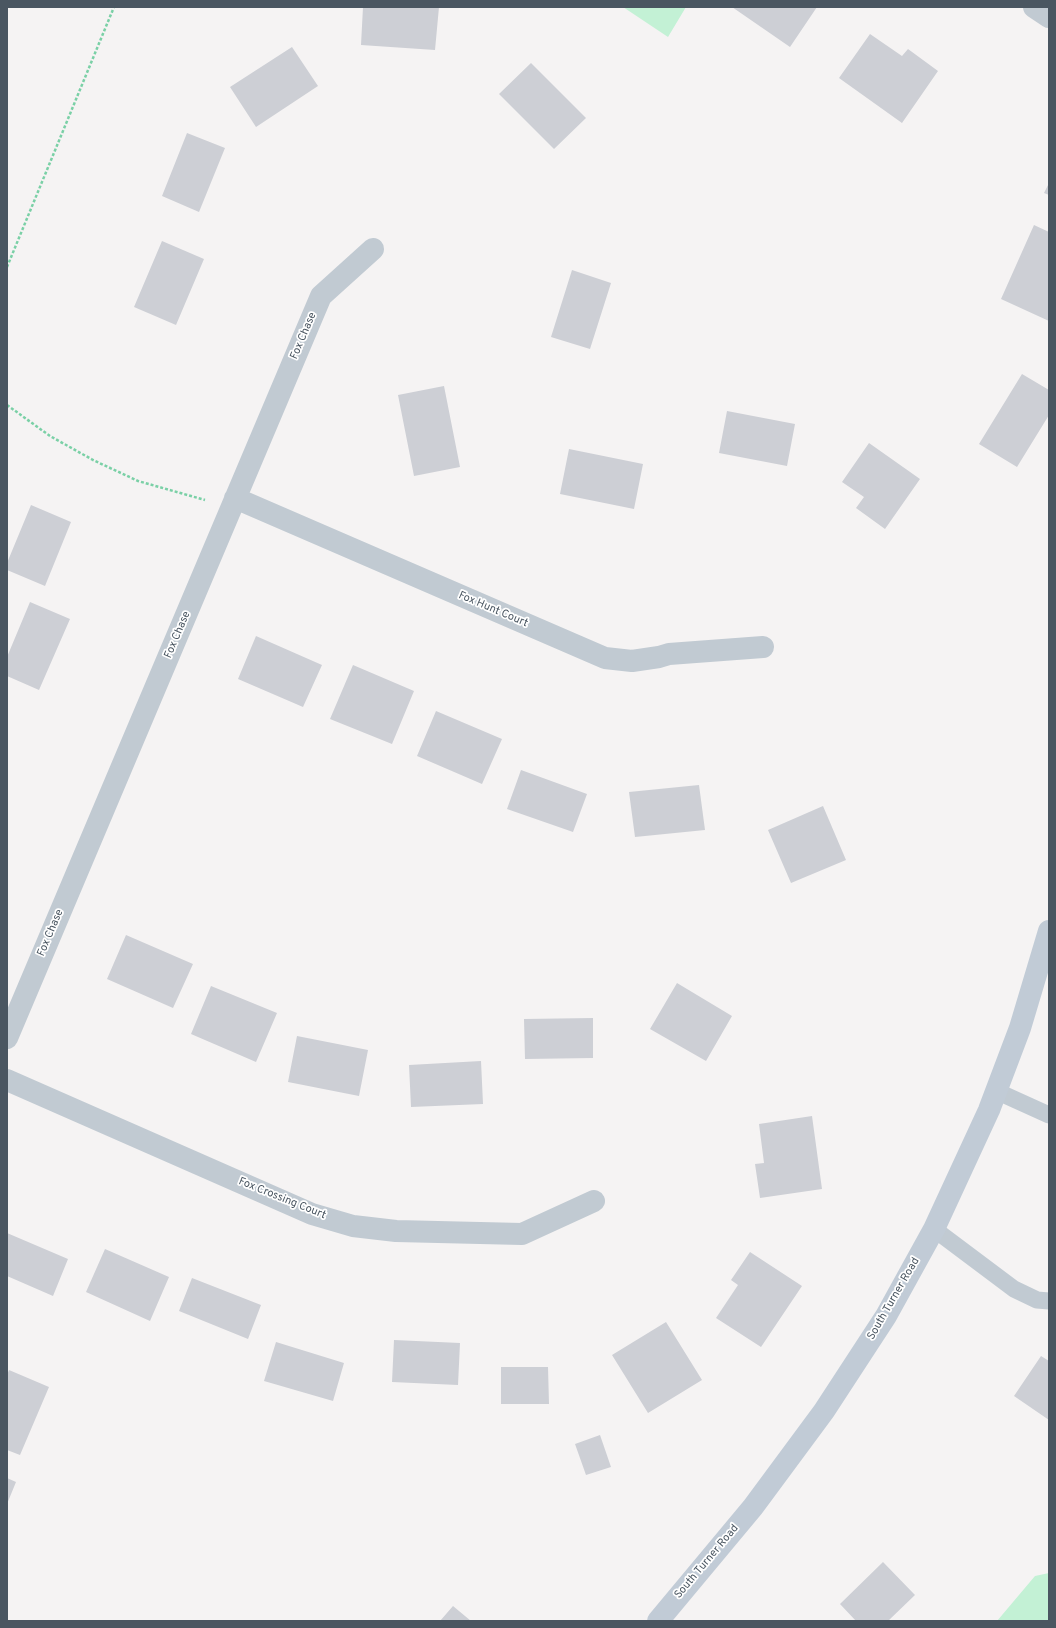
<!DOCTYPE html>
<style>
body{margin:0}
#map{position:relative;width:1056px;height:1628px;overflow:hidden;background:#f5f3f3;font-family:Overpass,sans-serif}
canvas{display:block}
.frame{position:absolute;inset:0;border:8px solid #4a5661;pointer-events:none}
</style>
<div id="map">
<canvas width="1056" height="1628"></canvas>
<div class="frame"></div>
</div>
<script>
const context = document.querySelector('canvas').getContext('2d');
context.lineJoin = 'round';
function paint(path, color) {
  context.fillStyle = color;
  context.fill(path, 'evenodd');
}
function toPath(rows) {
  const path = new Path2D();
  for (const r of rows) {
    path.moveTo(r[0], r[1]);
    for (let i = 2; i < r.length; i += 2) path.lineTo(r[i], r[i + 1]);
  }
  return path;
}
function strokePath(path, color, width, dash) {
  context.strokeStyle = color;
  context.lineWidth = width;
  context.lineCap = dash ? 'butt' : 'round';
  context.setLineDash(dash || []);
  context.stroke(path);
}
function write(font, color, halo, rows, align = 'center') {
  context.font = font + ' Overpass,sans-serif';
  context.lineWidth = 3.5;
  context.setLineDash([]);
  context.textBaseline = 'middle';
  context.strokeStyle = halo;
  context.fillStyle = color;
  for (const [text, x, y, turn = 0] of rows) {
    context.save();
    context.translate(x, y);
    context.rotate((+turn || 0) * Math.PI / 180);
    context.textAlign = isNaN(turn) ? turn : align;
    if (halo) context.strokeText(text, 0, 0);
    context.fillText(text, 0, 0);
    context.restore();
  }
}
paint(toPath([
 [623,7,686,7,668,37],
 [1049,1573,1049,1621,997,1621,1035,1576]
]), '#c3f1d5');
paint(toPath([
 [363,7,439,7,435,50,361,45],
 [732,7,817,7,790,47],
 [870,34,902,56,908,49,938,71,902,123,839,78],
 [292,47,318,86,256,127,230,87],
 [531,63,586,118,554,149,499,94],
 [187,133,225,148,199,212,162,196],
 [1049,183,1049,195,1044,193],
 [1034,225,1049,232,1049,321,1001,299],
 [162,241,204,259,176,325,134,307],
 [572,270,611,283,590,349,551,337],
 [1022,374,1049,390,1049,415,1017,467,979,444],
 [444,386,460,467,414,476,398,395],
 [727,411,795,424,787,466,719,453],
 [869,443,920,479,885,529,856,508,864,497,842,482],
 [569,449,643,464,634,509,560,494],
 [31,505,71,522,45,586,7,570,7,563],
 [30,602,70,619,39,690,7,676,7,657],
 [256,636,322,665,303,707,238,679],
 [353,665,414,691,392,744,330,719],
 [436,711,502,739,482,784,417,756],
 [521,770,587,794,573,832,507,809],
 [699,785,705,830,635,837,629,792],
 [823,806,846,860,791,883,768,830],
 [126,935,193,964,173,1008,107,979],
 [677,983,732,1016,706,1061,650,1029],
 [211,986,277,1013,256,1062,191,1034],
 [593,1018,593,1058,525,1059,524,1019],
 [297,1036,368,1050,359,1096,288,1082],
 [481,1061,483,1104,411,1107,409,1065],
 [812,1116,822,1189,760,1198,755,1164,764,1163,759,1124],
 [7,1233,68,1259,53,1296,7,1276],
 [105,1249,169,1277,150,1321,86,1292],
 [750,1252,802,1286,761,1347,716,1318,738,1285,731,1280],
 [192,1278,261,1305,248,1339,179,1311],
 [666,1322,702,1380,648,1413,612,1355],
 [394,1340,460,1343,458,1385,392,1382],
 [276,1342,344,1363,333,1401,264,1381],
 [1041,1356,1049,1361,1049,1420,1014,1396],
 [501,1367,548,1367,549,1404,501,1404],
 [9,1370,49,1387,20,1455,7,1450,7,1375],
 [600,1435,611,1467,586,1475,575,1444],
 [7,1478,16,1482,7,1504],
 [883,1562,915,1595,888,1621,856,1621,840,1604],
 [453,1606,471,1621,440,1621]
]), '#cdcfd5');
strokePath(toPath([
 [7,267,114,7],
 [7,405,50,436,93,460,138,481,205,500]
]), '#7ad0a6', 2.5, [3, 2]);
strokePath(toPath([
 [996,1091,1049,1115],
 [934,1229,1014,1289,1037,1300,1049,1301]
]), '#c1cad2', 17);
strokePath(toPath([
 [1034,7,1049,17],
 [235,498,605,658,632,661,659,657,669,654,763,647],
 [7,1038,321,296,373,249],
 [7,1080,312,1214,353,1226,396,1231,522,1234,594,1201]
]), '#c1cad2', 22);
strokePath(toPath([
 [658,1621,753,1507,824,1411,886,1316,934,1229,989,1110,1020,1028,1049,931]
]), '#c1cbd6', 22);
write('11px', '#4a5661', '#fff', [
 ["Fox Chase",304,336,-67],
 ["Fox Hunt Court",493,610,23],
 ["Fox Chase",178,635,-67],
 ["Fox Chase",51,933,-67],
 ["Fox Crossing Court",282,1199,22],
 ["South Turner Road",894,1299,-60],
 ["South Turner Road",707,1562,-50]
]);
</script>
